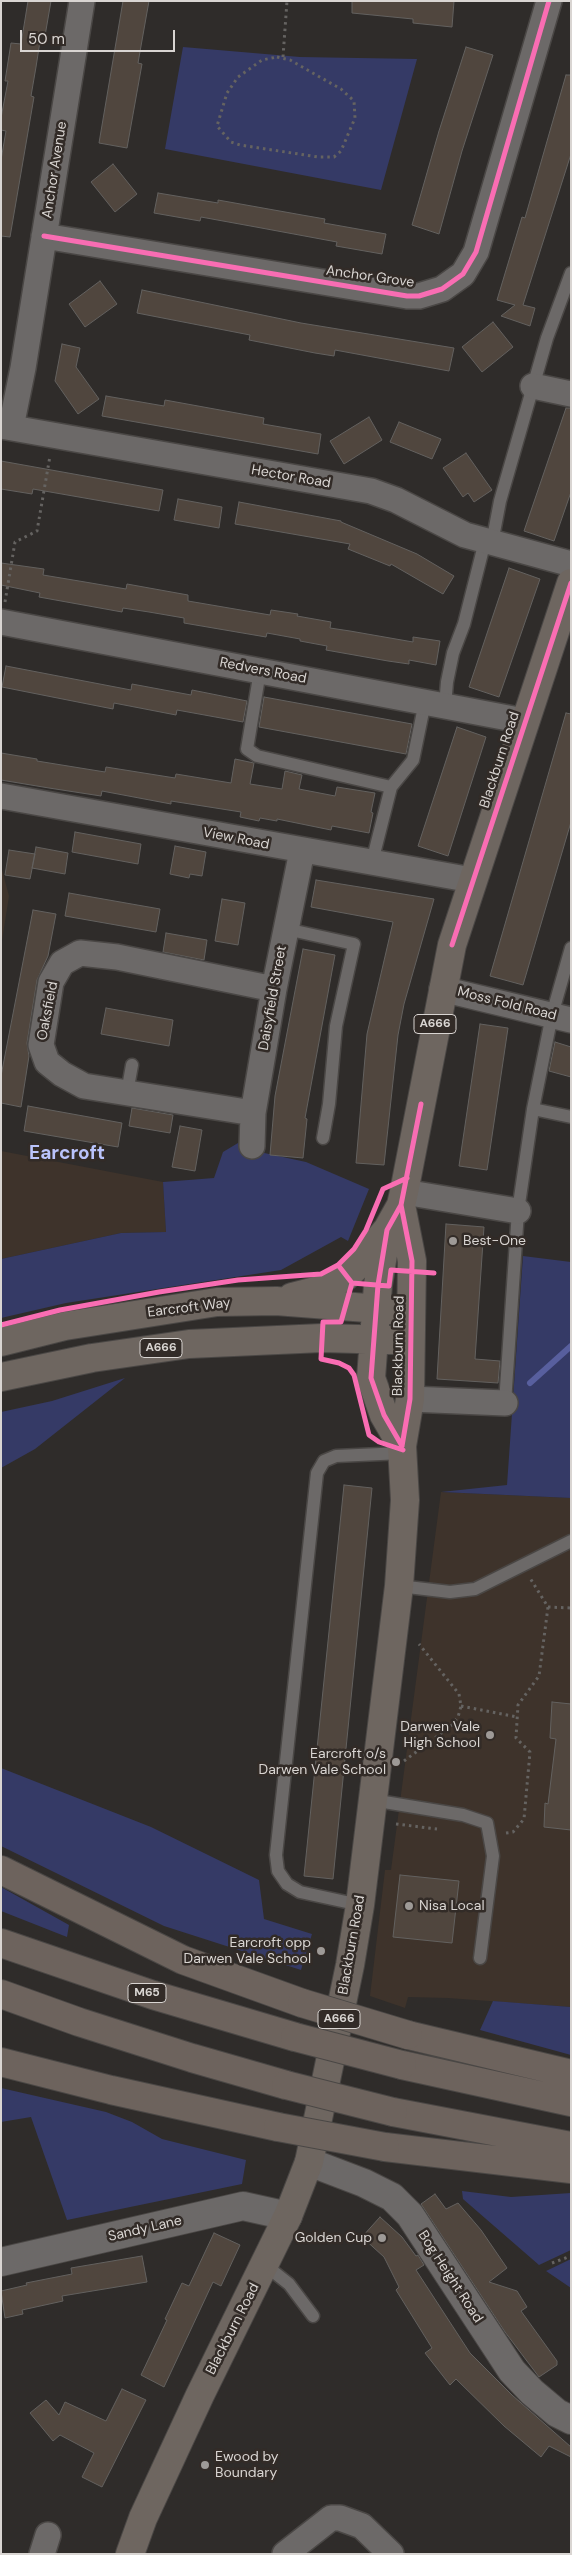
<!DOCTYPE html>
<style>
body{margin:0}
#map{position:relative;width:572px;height:2555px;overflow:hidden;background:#2f2c2a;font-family:"DM Sans",sans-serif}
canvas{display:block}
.frame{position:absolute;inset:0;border:2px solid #d9d5d2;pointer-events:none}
.scale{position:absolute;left:20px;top:30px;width:155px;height:22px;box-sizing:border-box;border:2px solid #d9d5d2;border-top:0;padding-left:6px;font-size:15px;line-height:18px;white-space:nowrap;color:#d9d5d2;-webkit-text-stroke:4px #322b27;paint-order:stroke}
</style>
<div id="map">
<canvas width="572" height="2555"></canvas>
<div class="frame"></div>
<div class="scale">50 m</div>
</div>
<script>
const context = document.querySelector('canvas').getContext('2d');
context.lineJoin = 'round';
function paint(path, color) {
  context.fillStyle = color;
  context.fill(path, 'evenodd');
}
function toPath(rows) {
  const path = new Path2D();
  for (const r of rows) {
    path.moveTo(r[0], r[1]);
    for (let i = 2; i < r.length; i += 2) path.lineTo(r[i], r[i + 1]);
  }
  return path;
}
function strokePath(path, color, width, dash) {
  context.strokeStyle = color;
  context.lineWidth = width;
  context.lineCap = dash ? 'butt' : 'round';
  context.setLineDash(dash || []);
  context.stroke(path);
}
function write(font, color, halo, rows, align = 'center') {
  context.font = font + ' "DM Sans",sans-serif';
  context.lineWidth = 5;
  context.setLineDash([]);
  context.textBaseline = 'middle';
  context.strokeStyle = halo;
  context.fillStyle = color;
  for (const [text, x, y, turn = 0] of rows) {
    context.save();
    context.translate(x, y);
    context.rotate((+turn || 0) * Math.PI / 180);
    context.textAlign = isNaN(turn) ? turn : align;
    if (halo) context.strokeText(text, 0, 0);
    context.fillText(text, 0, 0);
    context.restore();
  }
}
paint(toPath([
 [1,866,9,896,1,947],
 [1,1151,163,1182,166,1232,121,1233,1,1259],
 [441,1492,571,1498,571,2007,448,1998,408,1997,405,2008,370,1996,385,1870,391,1870]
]), '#3e332b');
paint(toPath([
 [183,47,300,57,417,59,381,190,165,149],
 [243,1140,255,1151,306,1162,369,1189,348,1241,341,1237,281,1270,66,1303,1,1318,1,1259,121,1233,166,1232,163,1182,214,1178,223,1152],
 [523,1256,571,1262,571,1498,441,1492,507,1485],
 [125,1378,35,1449,1,1468,1,1412,52,1401],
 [1,1768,151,1827,259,1880,264,1919,312,1934,301,1970,164,1926,1,1846],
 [1,1887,69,1925,67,1937,1,1911],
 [493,2001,571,2007,571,2055,480,2030],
 [1,2088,106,2112,132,2122,162,2139,246,2160,242,2184,67,2220,31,2117,1,2122],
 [462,2191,511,2197,571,2193,571,2250,539,2265,463,2199],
 [571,2259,571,2288,546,2271]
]), '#353a66');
strokePath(toPath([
 [530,1383,571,1346]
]), '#585f9e', 6);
const building = toPath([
 [28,1,51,1,45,36,41,35,36,67,31,96,34,97,10,237,1,236,1,160,6,131,1,130,1,118,8,81,5,81,11,43,21,44,28,1],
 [123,1,149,1,138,63,142,64,127,148,99,143,123,1],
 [352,1,454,1,452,27,413,23,413,19,352,13,352,1],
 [466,47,493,55,462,151,439,234,412,225,439,131,466,47],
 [566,75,571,75,571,154,523,305,535,308,530,326,501,316,515,305,497,300,522,217,525,218,566,75],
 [113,164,137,194,115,212,91,182,113,164],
 [158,193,218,203,218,200,302,215,325,219,324,223,386,234,382,254,336,246,337,242,256,227,201,217,200,221,154,213,158,193],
 [100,281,117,304,85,327,69,304,100,281],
 [142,290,301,323,454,348,449,371,335,350,334,356,315,353,249,340,250,335,137,313,142,290],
 [493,322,513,347,482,372,462,347,493,322],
 [62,344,80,348,76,367,99,399,78,414,55,381,62,344],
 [106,396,164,406,165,400,264,418,263,424,321,434,318,454,102,416,106,396],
 [566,408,571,408,571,492,554,541,524,531,566,408],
 [369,417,382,440,344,464,330,441,369,417],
 [399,422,441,439,432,459,390,442,399,422],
 [466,453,492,490,474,502,468,493,463,497,443,468,466,453],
 [1,461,163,490,159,511,33,489,32,494,1,489,1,461],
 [178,499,222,507,219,528,174,520,178,499],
 [239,502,341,521,341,522,417,554,454,576,443,594,391,564,390,566,348,549,350,544,235,524,239,502],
 [1,563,44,569,43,575,85,582,126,589,127,584,188,595,188,601,270,615,271,610,298,614,297,616,331,622,330,628,350,631,413,642,413,637,440,641,436,665,409,660,409,664,388,661,326,650,327,646,300,641,300,639,267,633,266,637,184,623,184,618,149,612,123,608,122,612,39,597,40,593,1,585,1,563],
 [509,568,540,579,499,697,469,687,509,568],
 [6,666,131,690,132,684,191,695,192,690,247,701,243,722,177,710,176,715,114,703,113,709,2,687,6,666],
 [264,697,412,724,406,754,259,727,264,697],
 [566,713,571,714,571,822,523,985,490,976,566,713],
 [457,727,486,737,448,856,418,846,457,727],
 [1,753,37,759,37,761,105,772,106,767,175,778,176,774,231,783,235,759,254,763,250,784,282,789,285,771,302,775,299,789,335,796,337,787,375,793,371,812,373,813,369,833,332,826,331,830,277,819,277,821,260,818,259,821,240,817,241,812,171,801,171,804,102,791,101,796,49,788,1,780,1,753],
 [75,832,141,844,138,864,72,852,75,832],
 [175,846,206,852,202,876,190,874,189,878,170,874,175,846],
 [36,847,68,853,65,874,32,868,36,847],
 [9,850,35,854,30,879,5,875,9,850],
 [316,880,434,899,404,1004,398,1035,384,1165,356,1163,367,1034,393,922,311,907,316,880],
 [69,893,160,909,156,932,65,916,69,893],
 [222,899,245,903,238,945,215,941,222,899],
 [33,910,56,914,48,956,37,980,27,1043,29,1056,21,1107,1,1103,1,1076,33,910],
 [166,933,207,940,204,960,163,952,166,933],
 [303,949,335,955,305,1118,307,1119,303,1158,270,1155,275,1096,303,949],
 [106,1008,173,1020,169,1046,101,1034,106,1008],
 [480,1024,508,1028,487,1170,459,1166,480,1024],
 [555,1042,571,1047,571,1077,549,1071,555,1042],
 [28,1106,122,1123,118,1147,24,1131,28,1106],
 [132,1108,173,1115,170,1133,129,1126,132,1108],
 [180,1126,202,1130,195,1171,172,1167,180,1126],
 [446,1224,484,1227,475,1359,500,1361,498,1383,437,1379,446,1224],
 [344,1485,372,1488,333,1879,304,1876,344,1485],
 [552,1702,571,1704,571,1830,544,1827,545,1803,548,1804,556,1739,550,1738,552,1702],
 [400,1875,459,1881,452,1943,393,1937,400,1875],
 [435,2194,446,2209,458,2203,481,2230,507,2268,489,2282,517,2291,527,2307,521,2311,557,2361,557,2365,539,2377,505,2332,421,2204,435,2194],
 [380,2217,402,2237,416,2256,418,2255,424,2265,416,2270,470,2353,512,2395,571,2447,571,2457,549,2446,541,2457,504,2426,456,2379,450,2385,425,2353,432,2348,396,2290,399,2287,384,2257,362,2237,380,2217],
 [214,2233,240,2245,221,2286,213,2282,164,2387,141,2375,167,2320,165,2319,182,2283,189,2286,214,2233],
 [142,2256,147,2282,62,2296,63,2301,22,2310,23,2314,5,2318,1,2291,27,2285,26,2283,72,2274,71,2268,142,2256],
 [122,2389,146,2400,102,2487,82,2477,94,2453,60,2435,53,2441,30,2413,46,2400,59,2415,65,2402,106,2421,122,2389]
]);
paint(building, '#50463e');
strokePath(building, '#63615f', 1);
const service = toPath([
 [492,543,500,501,547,338,571,273],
 [260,671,247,749,257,756,391,787],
 [445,706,447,682,453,653,464,624,485,541],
 [372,862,391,787,413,760,425,702],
 [286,929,354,944,336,1026,329,1104,323,1138],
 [127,1093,132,1065],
 [533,1109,571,1117],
 [505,1403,518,1211,533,1109,552,1015,571,948],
 [399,1586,450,1592,475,1589,571,1541],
 [372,1800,463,1815,487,1823,493,1856,480,1958],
 [360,1905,300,1892,287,1884,278,1871,276,1855,317,1473,324,1461,336,1456,403,1453],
 [265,2265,289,2284,313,2316]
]);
const minor = toPath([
 [44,236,407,296,419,296,442,289,463,274,476,252,549,1],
 [533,386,571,394],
 [1,426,371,491,396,500,465,535,571,564],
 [11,427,23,368,82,1],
 [1,622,524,721],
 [1,796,472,880],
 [442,989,571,1020],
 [253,1113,84,1086,62,1074,47,1062,41,1045,51,982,62,963,80,953,117,957,274,989],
 [252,1146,253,1113,274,989,302,851],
 [404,1192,518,1211],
 [410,1399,505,1403],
 [42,2554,48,2535],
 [285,2554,331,2518,340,2518,362,2526,391,2554]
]);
const tertiary = toPath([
 [309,2162,364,2183,392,2197,410,2215,512,2371,532,2392,557,2413,571,2420]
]);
const secondary = toPath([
 [1,2262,243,2206,288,2216]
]);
const trunk = toPath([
 [292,1297,319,1290,345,1277,359,1264,385,1232],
 [1,1342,65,1326,217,1302,276,1301,393,1310],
 [1,1377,92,1358,189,1344,322,1338,393,1340],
 [402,1446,384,1415,371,1378,378,1285,387,1230,401,1205,404,1192,452,945,571,583],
 [130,2554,143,2518,200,2395,288,2216,309,2162,350,1965,360,1905,399,1586,405,1500,402,1446,410,1399,412,1261,401,1205]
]);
const motorway = toPath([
 [1,1870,183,1960,302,2003],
 [1,1943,153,1995,295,2037],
 [1,1994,79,2022,192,2058,286,2085],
 [408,2035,571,2074],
 [1,2062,111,2090,278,2127],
 [402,2065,571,2102],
 [393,2112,571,2146],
 [385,2147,571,2169]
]);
strokePath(service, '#4a4745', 15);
strokePath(minor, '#4a4745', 28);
strokePath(tertiary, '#4a4745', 30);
strokePath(secondary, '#4a4745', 30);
strokePath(trunk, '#4a4745', 30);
strokePath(motorway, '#4a4745', 30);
strokePath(toPath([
 [277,57,290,60,318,76,341,89,354,101,355,118,341,151,334,157,318,157,240,145,231,142,217,126,227,93,238,77,262,60,277,57],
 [283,57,287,1],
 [5,602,15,542,37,531,50,456],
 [548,1607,571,1608],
 [461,1706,517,1717],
 [404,1761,452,1725,458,1717,461,1706,459,1694,419,1644],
 [396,1824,437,1829],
 [506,1833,513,1832,524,1819,530,1752,516,1738,518,1705,539,1676,548,1607,530,1578],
 [552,2263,571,2256]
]), '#656361', 3, [2.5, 4]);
strokePath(service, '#6c6968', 12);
strokePath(minor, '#6c6968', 25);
strokePath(tertiary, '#6c6968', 28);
strokePath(secondary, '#6c6968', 28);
strokePath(trunk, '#6e6660', 28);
strokePath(motorway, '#6d635d', 28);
const motorwayBridge = toPath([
 [302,2003,408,2035],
 [295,2037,402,2065],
 [286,2085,393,2112],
 [278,2127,385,2147]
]);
strokePath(motorwayBridge, '#4a4745', 30, []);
strokePath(motorwayBridge, '#6d635d', 28);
strokePath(toPath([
 [44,236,407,296,419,296,442,289,463,274,476,252,549,1],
 [452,945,571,583],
 [401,1205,412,1261,410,1399,402,1446],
 [338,1265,352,1283,341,1322,323,1322,321,1359,339,1363,349,1368,354,1375,369,1435,379,1442,403,1450],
 [352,1283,389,1286,391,1270,434,1273],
 [1,1325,60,1310,159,1292,238,1280,321,1274,338,1265,354,1249,366,1230,383,1189,407,1178],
 [402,1446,384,1415,371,1378,378,1285,387,1230,401,1205,421,1104]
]), '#f96db3', 5);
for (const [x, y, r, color] of [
 [453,1241,5,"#9e9a97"],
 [490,1735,5,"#9e9a97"],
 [396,1762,5,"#9e9a97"],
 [409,1906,5,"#9e9a97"],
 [321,1951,5,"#9e9a97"],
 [382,2238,5,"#9e9a97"],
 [205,2465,5,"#9e9a97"]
]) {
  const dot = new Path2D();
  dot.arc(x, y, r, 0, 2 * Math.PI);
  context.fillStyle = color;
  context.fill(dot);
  strokePath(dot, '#322b27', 2);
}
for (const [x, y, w] of [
 [435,1024,42],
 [161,1348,42],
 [147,1993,38],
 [339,2019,42]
]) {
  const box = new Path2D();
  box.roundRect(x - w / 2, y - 9.5, w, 19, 4);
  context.fillStyle = '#322b27';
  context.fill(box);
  strokePath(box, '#d9d5d2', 1);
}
write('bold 12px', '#d9d5d2', null, [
 ["A666",435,1024],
 ["A666",161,1348],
 ["M65",147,1993],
 ["A666",339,2019]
]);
write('14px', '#d9d5d2', '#322b27', [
 ["Anchor Avenue",55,170,-81],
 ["Anchor Grove",370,277,8],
 ["Hector Road",291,477,10],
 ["Redvers Road",263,671,11],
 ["Blackburn Road",500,760,-72],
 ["View Road",236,839,11],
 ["Daisyfield Street",273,998,-80],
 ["Moss Fold Road",507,1004,14],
 ["Oaksfield",48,1011,-79],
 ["Earcroft Way",189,1308,-7],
 ["Blackburn Road",399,1346,-89],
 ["Blackburn Road",352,1945,-80],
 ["Sandy Lane",145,2229,-13],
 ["Bog Height Road",450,2277,57],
 ["Blackburn Road",233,2329,-63]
]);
write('14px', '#d9d5d2', '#322b27', [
 ["Best-One",463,1241,"left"],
 ["Darwen Vale",480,1727],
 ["High School",480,1743],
 ["Earcroft o/s",386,1754],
 ["Darwen Vale School",386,1770],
 ["Nisa Local",419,1906,"left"],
 ["Earcroft opp",311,1943],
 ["Darwen Vale School",311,1959],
 ["Golden Cup",372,2238],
 ["Ewood by",215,2457,"left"],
 ["Boundary",215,2473,"left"]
], 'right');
write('bold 19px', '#b9c3fb', '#322b27', [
 ["Earcroft",67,1154]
]);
</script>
